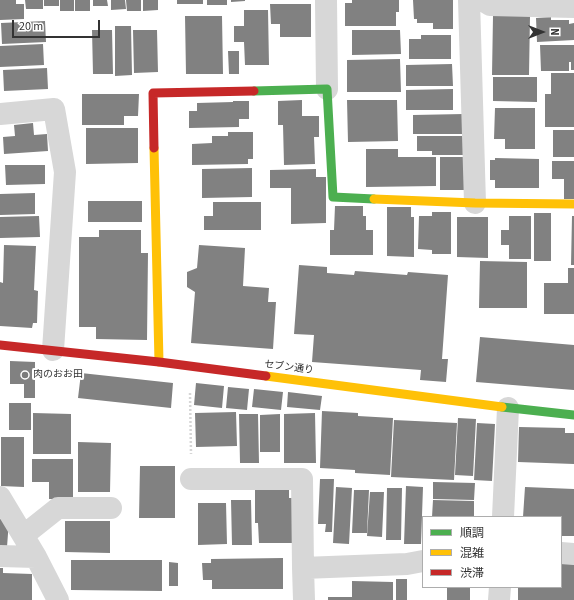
<!DOCTYPE html>
<meta charset="utf-8">
<style>
body{margin:0}
#map{position:relative;width:574px;height:600px;overflow:hidden;background:#fff;font-family:"Source Sans 3","Noto Sans JP",sans-serif}
canvas{display:block}
.legend{position:absolute;left:422px;top:516px;width:140px;height:72px;box-sizing:border-box;background:#fff;border:1px solid #adadad;margin:0;padding:5px 7px;list-style:none;font-size:12px;color:#333}
.legend li{display:flex;align-items:center;gap:8px;height:20px}
.legend b{width:20px;border:1px solid #adadad}
.north{position:absolute;left:522px;top:12px;width:40px;height:40px;-webkit-text-stroke:3px #fff;paint-order:stroke;rotate:90deg;font-size:11px;font-weight:700;line-height:16px;text-align:center;color:#333}
.north::after{content:'';display:block;margin:auto;width:14px;height:18px;background:#333;clip-path:polygon(50% 0,100% 100%,50% 72%,0 100%)}
.scale{position:absolute;left:12px;top:20px;width:88px;height:18px;box-sizing:border-box;border:2px solid #333;border-top:0;padding-left:5px;font-size:12px;line-height:14px;white-space:nowrap;color:#333;-webkit-text-stroke:3px #fff;paint-order:stroke}
</style>
<div id="map">
<canvas width="574" height="600"></canvas>
<ul class="legend">
<li><b style="height:5px;background:#4caf50"></b>順調</li>
<li><b style="height:5px;background:#ffc107"></b>混雑</li>
<li><b style="height:5px;background:#c62828"></b>渋滞</li>
</ul>
<div class="north">N</div>
<div class="scale">20 m</div>
</div>
<script>
const context = document.querySelector('canvas').getContext('2d');
context.lineJoin = 'round';
function paint(path, color) {
  context.fillStyle = color;
  context.fill(path, 'evenodd');
}
function toPath(rows) {
  const path = new Path2D();
  for (const r of rows) {
    path.moveTo(r[0], r[1]);
    for (let i = 2; i < r.length; i += 2) path.lineTo(r[i], r[i + 1]);
  }
  return path;
}
function strokePath(path, color, width, dash) {
  context.strokeStyle = color;
  context.lineWidth = width;
  context.lineCap = dash ? 'butt' : 'round';
  context.setLineDash(dash || []);
  context.stroke(path);
}
function write(font, color, halo, rows, align = 'center') {
  context.font = font + ' "Source Sans 3","Noto Sans JP",sans-serif';
  context.lineWidth = 4;
  context.setLineDash([]);
  context.textBaseline = 'middle';
  context.strokeStyle = halo;
  context.fillStyle = color;
  for (const [text, x, y, turn = 0] of rows) {
    context.save();
    context.translate(x, y);
    context.rotate((+turn || 0) * Math.PI / 180);
    context.textAlign = isNaN(turn) ? turn : align;
    if (halo) context.strokeText(text, 0, 0);
    context.fillText(text, 0, 0);
    context.restore();
  }
}
paint(toPath([
 [0,0,16,0,16,4,24,4,24,19,0,20],
 [25,0,43,0,43,9,26,9],
 [44,0,59,0,59,6,44,6],
 [60,0,74,0,74,11,60,11],
 [75,0,90,0,90,11,75,11],
 [93,0,107,0,108,6,93,6],
 [111,0,125,0,126,9,111,10],
 [126,0,141,0,141,11,127,11],
 [143,0,158,0,158,10,143,11],
 [177,0,203,0,203,4,177,4],
 [207,0,227,0,227,5,207,5],
 [231,0,245,0,245,1,231,2],
 [352,0,399,0,399,12,396,12,396,26,345,26,345,3,352,3],
 [413,0,453,0,453,29,433,29,433,23,417,23,417,19,414,19],
 [270,4,311,4,311,37,280,37,280,24,271,24],
 [244,10,268,10,269,65,245,65,244,42,234,42,234,26,244,26],
 [185,16,222,16,223,74,186,74],
 [493,16,530,16,529,75,492,75],
 [551,17,551,20,569,20,569,24,574,23,574,40,537,42,536,18],
 [45,21,46,42,2,44,1,23],
 [115,26,131,26,132,75,115,76],
 [92,30,112,30,113,74,93,74],
 [133,30,157,30,158,72,134,73],
 [352,30,400,30,401,54,352,55],
 [421,35,451,35,451,59,409,59,409,39,421,39],
 [43,44,44,65,0,67,0,46],
 [540,45,574,45,574,70,571,70,571,62,569,62,569,71,541,71],
 [228,51,239,51,239,74,229,74],
 [400,59,401,92,347,92,347,60],
 [452,64,453,86,406,86,406,65],
 [47,68,48,89,4,91,3,70],
 [551,73,574,73,574,127,545,127,545,94,551,94],
 [493,77,537,77,537,102,493,101],
 [453,89,453,110,406,110,406,90],
 [82,94,139,94,138,116,124,116,124,125,82,125],
 [302,100,302,116,319,116,319,137,314,137,315,164,284,165,283,125,278,125,278,101],
 [347,100,397,100,398,141,348,142],
 [233,101,249,101,249,119,239,119,239,127,189,128,189,111,197,111,197,103,233,102],
 [495,108,535,108,535,149,505,149,505,139,494,139],
 [464,114,464,134,413,134,413,115],
 [33,123,34,135,47,134,48,151,4,154,3,137,15,136,14,125],
 [86,128,138,128,138,163,86,164],
 [553,130,574,130,574,157,553,157],
 [228,132,253,132,253,159,248,159,248,164,192,165,192,144,212,143,212,136,228,136],
 [417,136,464,136,464,155,432,155,432,151,417,151],
 [366,149,398,149,398,157,436,157,436,186,366,187],
 [440,157,465,157,466,190,440,190],
 [495,158,539,159,539,188,495,188,495,180,490,180,490,160,495,160],
 [552,161,574,161,574,199,564,199,564,179,552,179],
 [5,165,45,165,45,184,6,185],
 [252,168,252,197,202,198,202,169],
 [316,169,316,177,326,177,326,223,291,224,291,188,270,188,270,170],
 [35,193,35,214,0,215,0,194],
 [88,201,142,201,142,222,88,222],
 [213,202,261,202,261,230,204,230,204,216,213,216],
 [335,206,363,206,363,216,366,216,366,230,373,230,373,255,330,255,330,230,334,230],
 [387,207,411,207,411,217,414,217,414,257,387,256],
 [432,212,451,212,451,254,432,254,432,250,418,249,419,216,432,216],
 [534,213,551,213,551,261,534,261],
 [39,216,40,237,0,238,0,217],
 [509,216,531,216,531,259,509,259,509,245,501,245,501,230,509,230],
 [572,216,574,216,574,265,571,265],
 [457,217,488,217,488,258,457,257],
 [99,230,141,230,141,253,148,253,147,340,96,339,96,327,79,327,79,237,99,237],
 [4,245,36,246,34,290,38,291,37,323,33,323,32,328,0,326,0,282,3,283],
 [199,245,245,248,243,286,269,288,268,302,276,302,273,349,191,343,195,292,187,287,187,272,197,268],
 [480,261,527,262,527,308,479,308],
 [299,265,327,267,327,273,354,275,355,271,407,275,408,272,448,275,442,359,448,359,446,382,420,380,421,370,312,362,314,335,294,334],
 [568,268,574,268,574,314,544,314,544,283,568,283],
 [480,337,574,345,574,390,476,382],
 [10,361,35,362,35,398,24,398,24,384,10,384],
 [81,373,173,383,171,408,78,398],
 [196,383,224,386,222,408,194,405],
 [228,387,249,389,247,410,226,408],
 [254,389,283,392,281,410,252,407],
 [288,392,322,396,320,410,287,407],
 [9,403,31,403,31,430,9,430],
 [322,411,358,413,358,416,393,418,390,475,355,473,355,470,320,468],
 [236,412,237,446,196,447,195,413],
 [33,413,71,414,71,454,33,454],
 [315,413,316,463,284,463,284,414],
 [239,414,258,414,259,463,240,463],
 [280,414,280,452,260,452,260,415],
 [458,418,476,419,473,476,455,475],
 [394,420,457,423,454,480,391,477],
 [477,423,495,424,492,481,474,480],
 [519,427,565,428,565,433,574,433,574,464,518,462],
 [1,437,24,437,24,487,1,486],
 [78,442,111,443,110,492,78,492],
 [32,459,73,459,73,499,49,499,49,482,32,482],
 [140,466,175,466,175,518,139,518],
 [320,479,334,479,332,532,325,532,326,524,318,524],
 [433,482,475,483,474,500,433,499],
 [406,486,423,487,421,544,404,544],
 [336,487,352,488,349,544,333,543],
 [525,487,574,489,574,536,561,536,561,517,523,517],
 [387,488,402,488,401,540,386,540],
 [255,490,289,490,289,498,293,498,293,543,259,543,258,523,255,523],
 [354,490,369,490,367,533,352,533],
 [370,492,384,492,382,537,367,536],
 [231,500,251,500,252,545,232,545],
 [433,500,474,501,474,517,432,517],
 [198,503,226,503,227,544,198,545],
 [0,519,9,520,7,547,0,547],
 [65,521,110,521,110,553,65,552],
 [283,558,283,589,212,589,212,580,203,580,202,563,211,563,211,559],
 [561,559,574,560,574,600,518,600,518,587,561,587],
 [71,560,162,560,162,591,71,590],
 [169,562,178,563,178,586,169,586],
 [0,568,3,568,3,573,32,574,32,600,0,600],
 [396,579,407,579,407,600,396,600],
 [352,581,393,582,393,600,328,600,328,597,352,597],
 [447,587,470,587,470,600,447,600]
]), '#818181');
strokePath(toPath([
 [190,393,191,454]
]), '#d6d6d6', 2.5, [2, 2]);
strokePath(toPath([
 [326,0,327,89],
 [469,0,475,203],
 [482,0,490,5,574,7],
 [0,114,54,109,65,172,53,350],
 [191,479,302,479,303,568],
 [0,497,36,557,58,600],
 [503,517,508,408],
 [24,535,58,508,111,508],
 [561,553,574,554],
 [0,556,36,557],
 [304,600,303,568,407,564,423,561],
 [499,600,500,587]
]), '#d7d7d7', 22);
strokePath(toPath([
 [254,91,327,89,333,197,374,199],
 [502,407,574,415]
]), '#4caf50', 9);
strokePath(toPath([
 [154,148,159,362],
 [374,199,475,203,574,204],
 [266,376,502,407]
]), '#ffc107', 9);
strokePath(toPath([
 [154,148,153,93,254,91],
 [0,345,159,362,266,376]
]), '#c62828', 9);
for (const [x, y, r, color] of [
 [25,375,4,"#7a7a7a"]
]) {
  const dot = new Path2D();
  dot.arc(x, y, r, 0, 2 * Math.PI);
  context.fillStyle = color;
  context.fill(dot);
  strokePath(dot, '#fff', 1.5);
}
write('10px', '#333', '#fff', [
 ["セブン通り",289,368,7]
]);
write('10px', '#333', '#fff', [
 ["肉のおお田",33,375]
], 'left');
</script>
